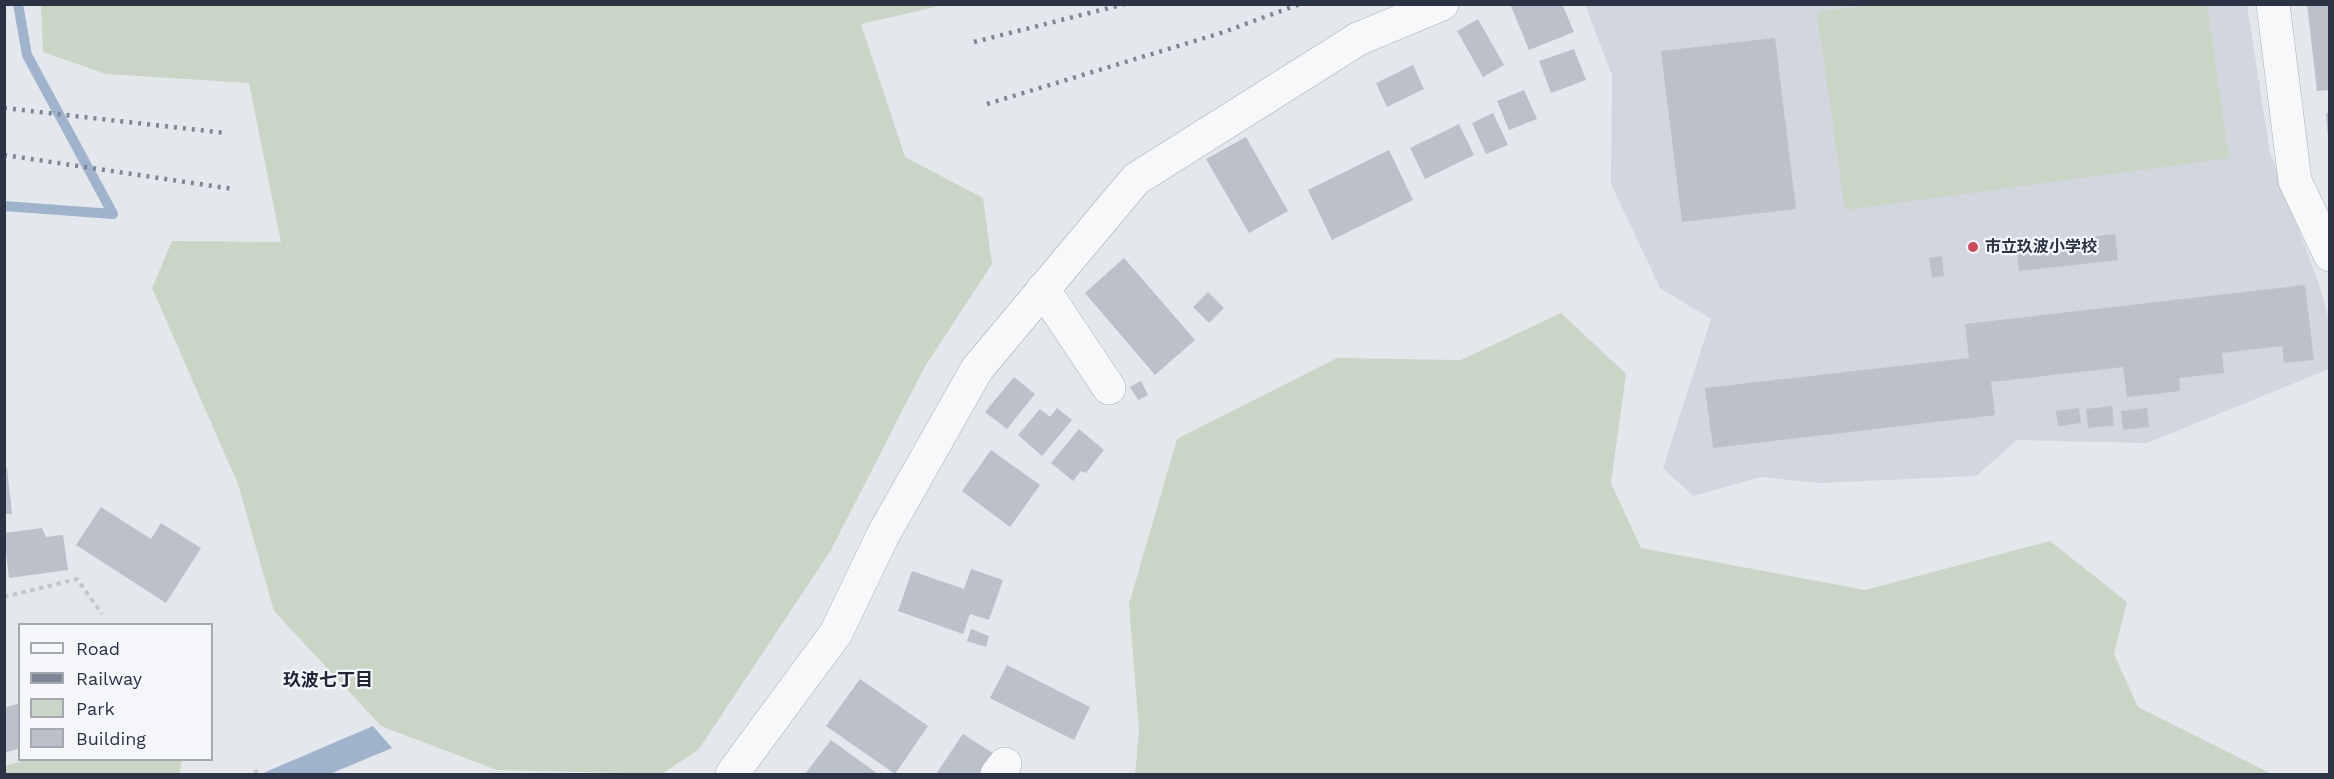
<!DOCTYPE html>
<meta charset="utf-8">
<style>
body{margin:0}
#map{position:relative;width:2334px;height:779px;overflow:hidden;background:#e4e7ec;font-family:"Work Sans",sans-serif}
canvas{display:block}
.frame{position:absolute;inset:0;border:6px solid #2b3445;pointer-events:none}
.legend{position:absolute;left:18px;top:623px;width:195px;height:138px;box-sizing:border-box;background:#f4f6f9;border:2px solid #a4a8b1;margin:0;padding:8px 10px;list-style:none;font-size:18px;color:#2b3445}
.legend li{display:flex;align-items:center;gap:12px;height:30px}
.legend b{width:30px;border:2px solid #a4a8b1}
</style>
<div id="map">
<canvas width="2334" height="779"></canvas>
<div class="frame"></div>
<ul class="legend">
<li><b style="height:8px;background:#f7f8fa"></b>Road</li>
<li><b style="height:8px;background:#7d8696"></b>Railway</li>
<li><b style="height:16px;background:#c9d6c5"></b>Park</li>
<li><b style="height:16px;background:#bbc0ca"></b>Building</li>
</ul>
</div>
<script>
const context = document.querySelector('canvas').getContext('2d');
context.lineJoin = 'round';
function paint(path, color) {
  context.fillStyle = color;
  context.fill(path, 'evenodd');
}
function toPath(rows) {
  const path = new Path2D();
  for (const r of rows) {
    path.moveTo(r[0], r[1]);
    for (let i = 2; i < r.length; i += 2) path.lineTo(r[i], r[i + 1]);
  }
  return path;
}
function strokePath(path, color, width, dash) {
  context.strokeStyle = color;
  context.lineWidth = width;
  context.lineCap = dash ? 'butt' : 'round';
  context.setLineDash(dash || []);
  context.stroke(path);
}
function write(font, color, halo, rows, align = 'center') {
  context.font = font + ' "Work Sans","Noto Sans JP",sans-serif';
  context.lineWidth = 4.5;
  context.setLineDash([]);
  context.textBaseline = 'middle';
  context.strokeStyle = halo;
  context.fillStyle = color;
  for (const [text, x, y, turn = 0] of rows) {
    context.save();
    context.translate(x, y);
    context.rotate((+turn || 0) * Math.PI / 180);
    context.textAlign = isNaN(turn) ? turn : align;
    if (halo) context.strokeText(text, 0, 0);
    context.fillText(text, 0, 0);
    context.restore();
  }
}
paint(toPath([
 [1585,5,2247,5,2270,153,2318,281,2329,320,2329,369,2147,443,2017,440,1976,476,1819,483,1761,477,1693,496,1663,468,1711,319,1660,288,1611,184,1612,75]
]), '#d2d6de');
paint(toPath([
 [41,5,944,5,861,24,905,157,983,198,992,264,924,368,831,550,699,749,662,774,497,770,381,726,274,611,238,484,152,288,172,241,281,242,249,83,106,74,43,52],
 [1870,5,2207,5,2229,158,1845,210,1817,12],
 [1561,313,1626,374,1611,483,1641,548,1865,590,2050,541,2127,602,2114,654,2138,707,2272,774,1135,774,1139,730,1129,604,1177,439,1337,358,1461,360],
 [25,760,182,760,179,774,5,774,5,766]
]), '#c9d6c5');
paint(toPath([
 [373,726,392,748,330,774,261,774]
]), '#9fb4cc');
strokePath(toPath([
 [4,206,113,214,27,55,18,4]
]), '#9fb4cc', 10);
paint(toPath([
 [1515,4,1562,4,1574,32,1529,50,1511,6],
 [2307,4,2330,4,2330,90,2317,91],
 [1478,19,1504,65,1483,77,1457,31],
 [1775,38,1796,209,1682,222,1661,51],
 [1574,49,1586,80,1551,93,1539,61],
 [1413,65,1424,89,1387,107,1376,83],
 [1524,90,1537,119,1509,130,1497,101],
 [1493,113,1508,145,1486,154,1472,123],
 [2326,113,2330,113,2330,136,2328,136],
 [1459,124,1474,155,1425,179,1410,148],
 [1246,137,1288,211,1249,233,1206,159],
 [1389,150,1413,200,1332,240,1308,190],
 [2115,234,2118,260,2019,271,2016,246],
 [1942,256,1944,276,1932,277,1929,258],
 [1124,258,1195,340,1155,375,1085,293],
 [2305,285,2314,360,2284,363,2282,346,2222,353,2224,373,2179,378,2180,391,2127,397,2123,367,1991,382,1995,415,1713,448,1705,388,1969,358,1965,324],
 [1208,292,1224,308,1209,323,1193,307],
 [1014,377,1035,394,1007,429,985,412],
 [1141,381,1148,395,1138,400,1130,387],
 [2112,406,2114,425,2088,428,2086,409],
 [1057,408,1072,420,1042,456,1018,435,1040,409,1050,417],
 [2079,408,2081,423,2058,426,2056,411],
 [2147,408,2149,427,2123,430,2121,411],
 [1079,429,1104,450,1086,473,1081,471,1073,481,1051,463],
 [991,450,1040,485,1010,527,962,491],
 [4,468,7,468,12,514,4,514],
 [101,507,151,539,161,523,201,548,166,603,76,545],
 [42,528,46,537,63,535,68,570,9,578,4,533],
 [971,569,1003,580,989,620,970,614,963,634,898,611,912,571,964,589],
 [971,629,989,636,986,647,967,641],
 [1007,665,1090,707,1074,740,990,698],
 [860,679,928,726,895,774,826,726],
 [20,703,20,748,4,753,4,708],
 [963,734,999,757,987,774,936,774],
 [831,740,878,774,805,774]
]), '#bbc0ca');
const minor = toPath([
 [2273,4,2295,181,2330,255],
 [1043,289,1109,388],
 [732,774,836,633,883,535,977,369,1136,179,1358,39,1442,4],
 [997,774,1005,764]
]);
strokePath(minor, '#a9aeb7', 34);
strokePath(toPath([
 [4,597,77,579,102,614],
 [255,770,257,774]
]), '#c2c5cb', 4, [4.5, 4.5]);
strokePath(minor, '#f7f8fa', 33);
strokePath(toPath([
 [974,42,1125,4],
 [987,104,1221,33,1300,4],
 [4,108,225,133],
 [4,155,233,189]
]), '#7d8696', 4.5, [3, 6]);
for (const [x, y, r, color] of [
 [1973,247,6,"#d1495b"]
]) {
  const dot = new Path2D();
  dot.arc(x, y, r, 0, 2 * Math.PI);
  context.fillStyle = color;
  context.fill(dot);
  strokePath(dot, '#f4f6f9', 2);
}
write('bold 16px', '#2b3445', '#f4f6f9', [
 ["市立玖波小学校",1985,247]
], 'left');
write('bold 18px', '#1d2536', '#f4f6f9', [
 ["玖波七丁目",328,681]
]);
</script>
